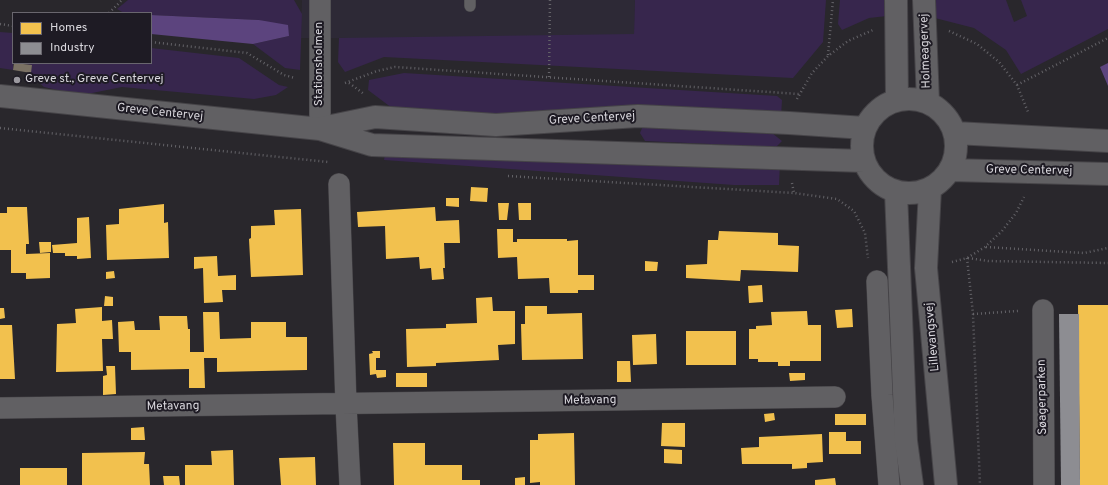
<!DOCTYPE html>
<meta charset="utf-8">
<style>
body{margin:0}
#map{position:relative;width:1108px;height:485px;overflow:hidden;background:#29272c;font-family:Overpass,sans-serif}
canvas{display:block}
.legend{position:absolute;left:12px;top:12px;width:140px;height:52px;box-sizing:border-box;background:#1e1b24;border:1px solid #69666e;margin:0;padding:5px 7px;list-style:none;font-size:12px;color:#d9d7dd}
.legend li{display:flex;align-items:center;gap:8px;height:20px}
.legend b{width:20px;border:1px solid #69666e}
</style>
<div id="map">
<canvas width="1108" height="485"></canvas>
<ul class="legend">
<li><b style="height:11px;background:#f2c14e"></b>Homes</li>
<li><b style="height:11px;background:#8d8d92"></b>Industry</li>
</ul>
</div>
<script>
const context = document.querySelector('canvas').getContext('2d');
context.lineJoin = 'round';
function paint(path, color) {
  context.fillStyle = color;
  context.fill(path, 'evenodd');
}
function toPath(rows) {
  const path = new Path2D();
  for (const r of rows) {
    if (r.length === 3) {
      path.moveTo(r[0] + r[2], r[1]);
      path.arc(r[0], r[1], r[2], 0, 2 * Math.PI);
      continue;
    }
    path.moveTo(r[0], r[1]);
    for (let i = 2; i < r.length; i += 2) path.lineTo(r[i], r[i + 1]);
  }
  return path;
}
function strokePath(path, color, width, dash) {
  context.strokeStyle = color;
  context.lineWidth = width;
  context.lineCap = dash ? 'butt' : 'round';
  context.setLineDash(dash || []);
  context.stroke(path);
}
function write(font, color, halo, rows, align = 'center') {
  context.font = font + ' Overpass,sans-serif';
  context.lineWidth = 4;
  context.setLineDash([]);
  context.textBaseline = 'middle';
  context.strokeStyle = halo;
  context.fillStyle = color;
  for (const [text, x, y, turn = 0] of rows) {
    context.save();
    context.translate(x, y);
    context.rotate((+turn || 0) * Math.PI / 180);
    context.textAlign = isNaN(turn) ? turn : align;
    if (halo) context.strokeText(text, 0, 0);
    context.fillText(text, 0, 0);
    context.restore();
  }
}
paint(toPath([
 [302,0,635,0,634,40,301,38]
]), '#2d2936');
paint(toPath([
 [128,0,294,0,302,14,300,70,285,68,253,44,289,36,259,20,151,15,151,13,124,13,117,9],
 [635,0,826,0,823,42,793,78,384,57,345,72,338,62,339,38,634,34],
 [840,0,886,0,887,16,869,18,842,30,838,24],
 [935,0,1006,0,1014,22,1027,16,1021,0,1108,0,1108,29,1021,74,1006,50,974,28,935,18],
 [0,32,13,33,13,70,0,68],
 [151,48,239,58,279,85,288,87,276,95,254,99,122,87,87,94,71,93,44,87,30,75,32,65,16,63,151,63],
 [404,73,777,96,782,100,781,117,515,117,396,111,368,90,369,80],
 [643,126,772,133,782,141,776,147,645,141,640,133],
 [385,154,780,162,779,185,734,185,384,160]
]), '#37264d');
paint(toPath([
 [151,15,259,20,288,25,289,36,253,44,151,34],
 [1108,63,1108,86,1100,67]
]), '#5c447e');
paint(toPath([
 [471,187,488,188,487,202,470,201],
 [446,198,459,198,459,207,446,206],
 [498,203,509,203,507,220,499,220],
 [518,203,531,203,531,220,519,220],
 [164,204,164,223,168,222,169,258,107,260,106,225,119,224,119,209],
 [7,207,27,207,29,244,26,244,26,254,50,253,50,278,26,279,26,273,11,273,11,250,0,250,0,213,7,213],
 [435,207,436,221,459,220,460,243,444,243,445,268,443,268,444,279,432,280,431,268,420,269,419,257,386,259,385,226,358,227,357,212],
 [301,209,303,275,251,277,249,239,251,238,251,226,275,225,274,210],
 [89,217,91,258,77,259,77,256,65,256,65,253,53,253,52,245,77,243,77,218],
 [497,229,513,229,513,242,517,242,517,239,567,239,567,241,578,240,578,275,594,275,594,290,578,290,578,293,550,293,549,278,518,279,517,257,498,258],
 [719,231,778,233,778,245,799,246,798,272,741,270,740,281,686,278,686,265,707,264,708,240,718,240],
 [39,242,51,242,51,252,40,253],
 [217,256,218,276,236,275,236,290,222,290,223,302,204,303,203,268,194,269,194,257],
 [645,261,658,262,657,271,645,271],
 [114,271,115,278,106,279,106,272],
 [762,285,763,302,749,303,748,286],
 [105,296,113,297,113,306,104,306],
 [492,297,493,311,515,311,515,344,498,345,499,360,436,363,436,366,407,367,406,329,446,328,446,324,477,323,476,298],
 [1078,305,1108,305,1108,485,1080,485],
 [525,306,547,306,547,314,582,313,583,359,522,360,521,324,525,324],
 [102,307,102,321,112,320,113,339,102,339,103,371,56,372,57,324,76,323,75,309],
 [0,308,4,308,5,318,0,319],
 [852,309,853,327,837,328,835,310],
 [807,311,808,325,821,325,821,361,790,361,790,366,778,366,778,362,758,362,758,359,749,359,749,329,756,329,756,326,772,325,771,312],
 [203,312,219,312,220,339,251,338,251,322,286,322,286,337,307,337,307,370,217,372,217,358,204,358,205,388,189,388,189,369,131,370,131,352,119,352,118,322,134,321,135,330,160,330,159,316,187,316,188,329,190,329,190,352,204,352],
 [0,325,12,325,15,379,0,379],
 [686,331,736,331,736,365,686,365],
 [656,334,657,364,633,365,632,335],
 [372,351,380,351,380,358,376,358,376,370,386,370,386,377,377,378,376,374,370,375,369,354,373,353],
 [617,361,630,361,631,382,617,382],
 [106,366,115,366,116,394,103,395,103,376,107,375],
 [396,373,427,373,427,387,396,387],
 [789,373,805,373,805,380,790,381],
 [774,413,775,420,765,422,764,414],
 [835,414,866,414,866,425,835,425],
 [662,423,685,423,685,447,661,446],
 [144,427,145,440,131,440,131,428],
 [829,432,846,432,846,441,861,441,861,454,829,454],
 [574,433,575,485,540,485,540,482,530,483,530,440,538,440,538,434],
 [822,434,823,462,807,463,807,468,792,469,792,464,742,464,741,448,759,447,759,437],
 [393,443,425,443,425,465,462,465,462,480,480,480,480,485,394,485],
 [664,449,682,450,682,464,664,463],
 [233,450,234,485,185,485,185,465,212,465,211,451],
 [145,452,144,464,149,464,150,485,82,485,82,453],
 [315,457,316,485,281,485,279,458],
 [20,468,67,468,67,485,20,485],
 [163,476,179,476,180,485,164,485],
 [525,477,525,485,515,485,515,478],
 [835,478,836,485,815,485,815,480]
]), '#f2c14e');
paint(toPath([
 [1059,314,1079,314,1080,485,1061,485]
]), '#8d8d92');
paint(toPath([
 [14,63,32,65,31,73,13,70]
]), '#7a7164');
const service = toPath([
 [470,6,470,0]
]);
const minor = toPath([
 [320,129,320,0],
 [339,184,346,405,350,485],
 [877,281,882,395,889,485],
 [1043,310,1044,485],
 [0,408,835,397]
]);
const tertiary = toPath([
 [896,0,897,100],
 [924,0,928,102],
 [0,96,320,129,372,145,864,161],
 [909,146,47],
 [322,128,375,117,496,125,638,116,789,123,865,128],
 [955,133,1108,141],
 [950,170,1108,174],
 [930,189,926,268,946,485],
 [896,192,906,441,912,485]
]);
strokePath(service, '#464448', 12);
strokePath(minor, '#464448', 22);
strokePath(tertiary, '#464448', 24);
strokePath(toPath([
 [109,13,122,0],
 [0,24,13,26],
 [949,31,977,44,999,62,1017,85,1028,112],
 [151,42,247,53,284,75,295,78],
 [828,55,833,0],
 [549,77,550,0],
 [345,83,377,71,395,67,799,94],
 [349,83,364,94],
 [1017,85,1108,38],
 [797,99,812,73,828,56,848,41,873,30],
 [0,128,328,162],
 [508,176,794,193,837,199,854,211,865,233,868,258],
 [792,183,794,193],
 [986,247,1084,253,1108,248],
 [967,258,973,314,980,485],
 [968,258,988,261,1108,263],
 [952,262,967,258,985,247,1002,231,1016,213,1024,197],
 [973,314,1018,311]
]), '#646368', 2.5, [1, 3]);
strokePath(service, '#616063', 11);
strokePath(minor, '#616063', 21);
strokePath(tertiary, '#616063', 22);
for (const [x, y, r, color] of [
 [17,80,4,"#9b999f"]
]) {
  const dot = new Path2D();
  dot.arc(x, y, r, 0, 2 * Math.PI);
  context.fillStyle = color;
  context.fill(dot);
  strokePath(dot, '#1e1b24', 1.5);
}
write('12px', '#d9d7dd', '#1e1b24', [
 ["Holmeagervej",926,51,-92],
 ["Stationsholmen",320,64,-90],
 ["Greve Centervej",160,113,6],
 ["Greve Centervej",592,119,-3],
 ["Greve Centervej",1029,171,1],
 ["Lillevangsvej",933,337,-95],
 ["Søagerparken",1043,397,-91],
 ["Metavang",590,401,-1],
 ["Metavang",173,407,-1]
]);
write('12px', '#d9d7dd', '#1e1b24', [
 ["Greve st., Greve Centervej",25,80]
], 'left');
</script>
